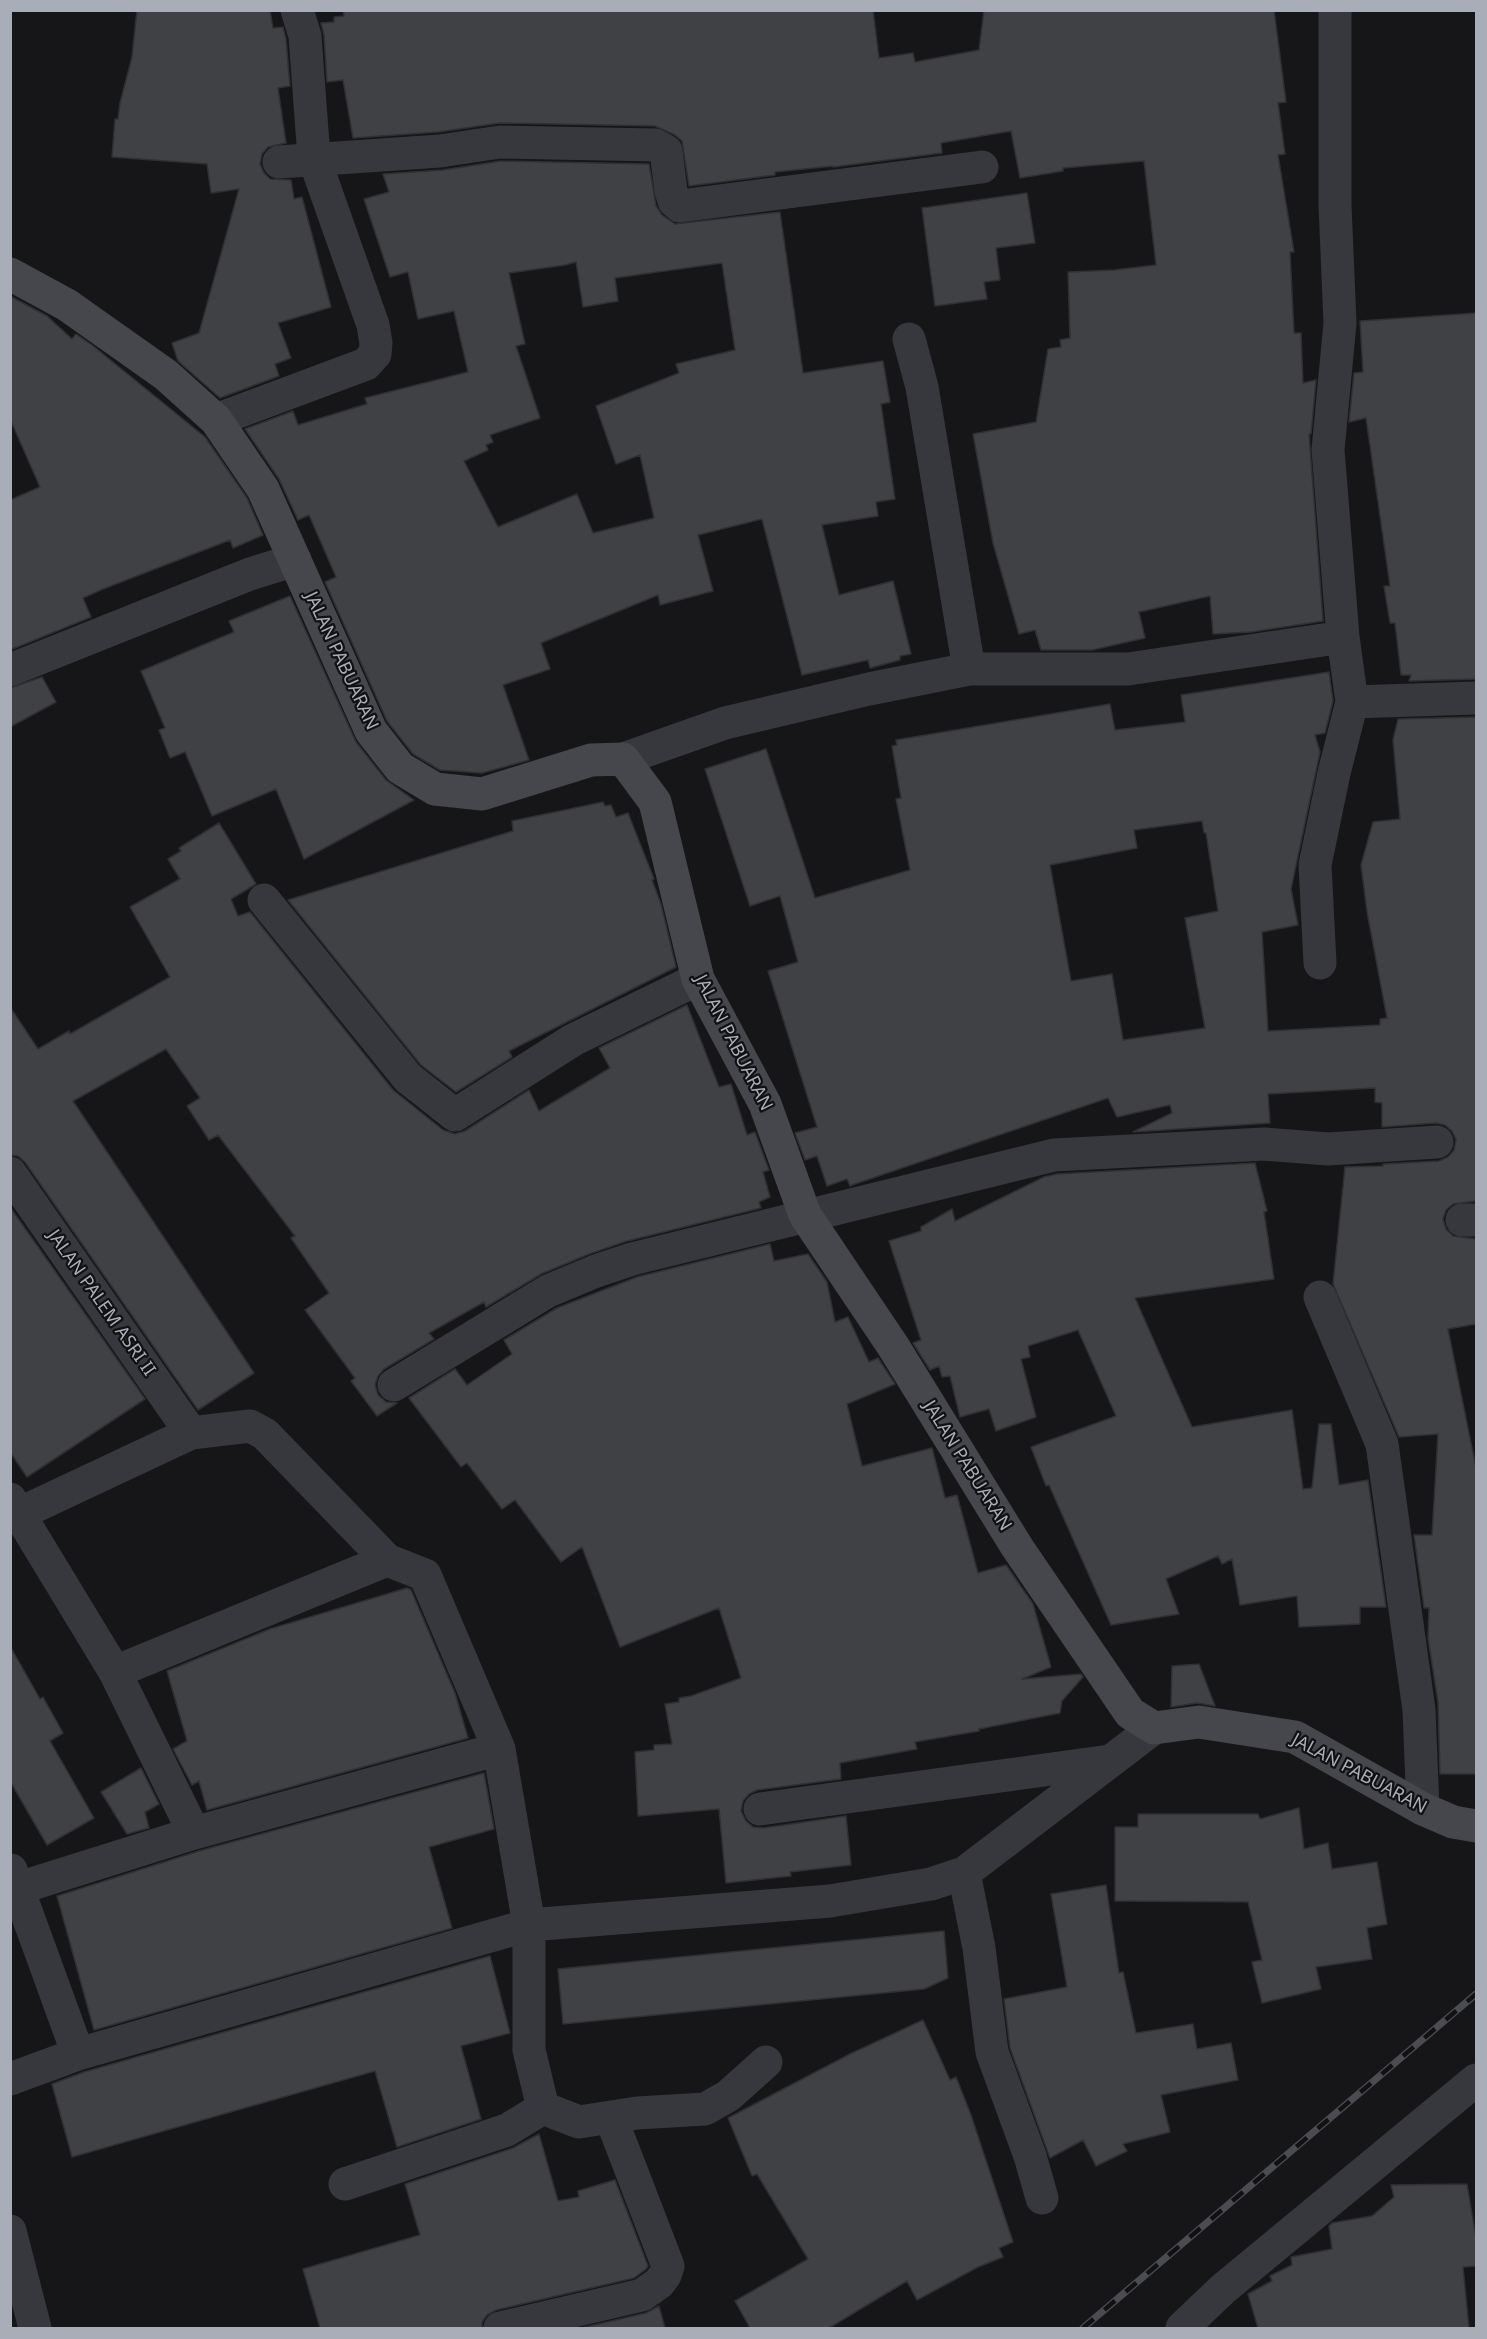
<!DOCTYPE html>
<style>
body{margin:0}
#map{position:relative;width:1487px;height:2339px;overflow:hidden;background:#161618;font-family:"Noto Sans",sans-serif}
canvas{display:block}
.frame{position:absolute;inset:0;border:12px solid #a8adb8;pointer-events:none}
</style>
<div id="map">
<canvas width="1487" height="2339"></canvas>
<div class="frame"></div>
</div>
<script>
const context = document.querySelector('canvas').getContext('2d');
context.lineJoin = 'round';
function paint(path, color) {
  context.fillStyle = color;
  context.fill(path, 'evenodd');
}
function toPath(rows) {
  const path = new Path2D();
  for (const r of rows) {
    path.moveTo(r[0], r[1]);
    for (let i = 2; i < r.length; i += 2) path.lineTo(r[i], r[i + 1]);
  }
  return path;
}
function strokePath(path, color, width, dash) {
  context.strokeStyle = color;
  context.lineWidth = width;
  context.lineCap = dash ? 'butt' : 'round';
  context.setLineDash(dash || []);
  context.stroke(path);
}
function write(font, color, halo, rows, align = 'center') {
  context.font = font + ' "Noto Sans",sans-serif';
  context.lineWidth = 4.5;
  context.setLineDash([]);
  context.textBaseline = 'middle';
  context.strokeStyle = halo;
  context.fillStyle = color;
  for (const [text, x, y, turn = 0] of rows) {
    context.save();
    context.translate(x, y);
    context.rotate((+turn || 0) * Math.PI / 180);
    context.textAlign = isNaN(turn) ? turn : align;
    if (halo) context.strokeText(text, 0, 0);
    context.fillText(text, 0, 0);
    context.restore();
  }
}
const building = toPath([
 [137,10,270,10,273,28,283,27,286,39,290,86,278,88,286,143,268,147,262,154,260,164,264,173,270,179,291,180,294,199,302,197,331,307,278,323,291,358,275,364,279,376,220,398,178,361,172,343,199,333,239,189,211,193,207,164,112,157,115,119,118,119,120,103,132,57,137,10],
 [343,10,873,10,879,58,913,53,915,62,979,50,984,10,1274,10,1286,102,1278,103,1285,154,1278,155,1294,252,1290,252,1294,333,1301,333,1303,383,1316,380,1311,434,1309,434,1323,621,1251,632,1213,634,1210,596,1139,612,1145,638,1092,650,1041,650,1035,630,1019,634,993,543,973,434,1036,422,1048,349,1061,347,1060,340,1070,338,1068,272,1114,270,1156,265,1144,161,1063,168,1063,171,1020,178,1011,131,941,143,942,153,833,167,833,166,775,172,775,175,689,186,682,141,675,135,655,126,500,123,438,132,353,138,343,80,327,82,324,35,321,23,334,22,334,17,344,16,343,10],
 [501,161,649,164,656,206,662,215,675,224,780,212,803,373,883,361,890,402,881,404,895,499,876,502,878,516,822,525,839,595,893,581,911,654,900,656,900,660,870,668,868,660,802,675,762,519,698,535,713,591,660,605,658,595,541,643,550,669,503,685,529,760,482,773,440,770,413,754,387,721,325,582,336,577,309,515,298,520,279,479,245,429,293,411,298,425,367,404,365,398,468,372,454,311,418,319,408,272,390,277,364,199,389,192,383,174,443,170,501,161],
 [576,262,583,307,618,301,615,278,722,263,735,350,676,364,679,373,596,406,616,464,640,455,654,518,593,533,577,494,498,527,464,461,488,450,486,445,493,442,490,435,540,418,516,346,525,344,509,273,565,265,576,262],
 [1027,193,1035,243,996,248,1000,280,984,282,987,299,935,306,922,208,1027,193],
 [10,296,47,316,72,339,76,334,92,345,205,437,247,498,263,535,233,548,230,540,103,589,83,598,91,617,10,650,10,500,40,487,10,419,10,296],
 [1476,313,1476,679,1409,681,1411,675,1401,675,1395,623,1390,623,1384,586,1390,586,1366,418,1349,422,1354,373,1363,372,1360,321,1476,313],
 [290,596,356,742,386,780,414,800,304,859,276,789,212,816,185,752,170,758,159,730,165,728,141,671,234,632,229,621,290,596],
 [1329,672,1333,701,1325,733,1315,735,1320,752,1291,889,1298,925,1262,932,1268,1031,1380,1025,1380,1019,1387,1018,1367,912,1361,865,1373,822,1400,819,1393,740,1398,719,1476,717,1476,1201,1453,1204,1446,1210,1443,1219,1446,1229,1453,1236,1476,1239,1476,1324,1448,1329,1476,1468,1476,1774,1440,1774,1438,1702,1428,1638,1429,1608,1424,1608,1414,1535,1432,1535,1438,1434,1399,1437,1333,1284,1345,1167,1383,1166,1383,1164,1439,1161,1448,1157,1454,1150,1456,1140,1452,1131,1445,1125,1436,1123,1382,1127,1382,1103,1375,1102,1375,1088,1268,1094,1270,1123,1133,1132,1172,1113,1170,1105,1117,1117,1108,1098,852,1185,850,1186,847,1179,827,1186,817,1156,805,1160,795,1133,817,1127,768,971,798,962,780,896,750,906,705,769,766,749,815,898,910,870,896,799,901,798,892,746,897,745,896,740,1110,704,1115,730,1185,722,1181,695,1329,672],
 [1202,821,1204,833,1206,833,1218,911,1185,918,1205,1028,1123,1040,1112,974,1071,981,1050,865,1137,848,1134,830,1202,821],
 [42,677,56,702,10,727,10,688,42,677],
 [603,802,605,806,611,805,616,817,628,813,654,879,652,880,661,904,676,967,509,1051,512,1057,456,1092,421,1065,288,900,513,831,512,821,603,802],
 [219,823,256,884,231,899,238,916,250,912,393,1090,443,1130,455,1134,465,1131,529,1090,539,1111,610,1068,599,1048,687,1005,719,1087,731,1084,747,1135,755,1132,769,1170,763,1172,770,1197,759,1202,761,1208,627,1241,589,1254,541,1274,486,1307,484,1302,429,1333,434,1339,384,1369,378,1376,375,1385,378,1395,386,1402,397,1403,377,1416,351,1381,355,1378,305,1310,329,1293,291,1238,295,1236,218,1135,209,1140,187,1106,200,1098,166,1049,73,1101,254,1373,198,1410,25,1162,18,1156,10,1155,10,1007,38,1049,69,1031,70,1034,170,977,130,907,180,879,168,859,181,851,179,848,219,823],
 [1255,1163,1267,1211,1264,1212,1274,1279,1135,1298,1192,1427,1292,1410,1303,1489,1312,1488,1319,1424,1331,1424,1339,1485,1368,1480,1386,1607,1360,1607,1360,1624,1299,1627,1297,1596,1240,1605,1232,1559,1222,1564,1218,1556,1166,1579,1179,1614,1111,1625,1049,1485,1046,1486,1031,1447,1116,1416,1078,1330,1028,1346,1030,1357,1021,1359,1036,1417,996,1431,989,1409,960,1417,950,1376,942,1377,939,1366,930,1370,913,1343,921,1340,889,1241,921,1231,921,1227,952,1209,955,1221,1044,1177,1057,1174,1255,1163],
 [10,1207,145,1399,27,1477,10,1452,10,1207],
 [770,1244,774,1261,808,1254,827,1282,835,1322,848,1317,869,1362,878,1358,895,1384,847,1404,862,1466,932,1448,945,1498,957,1495,978,1573,1006,1565,1033,1604,1051,1667,1022,1679,1081,1674,1083,1677,1062,1701,1060,1713,979,1729,979,1731,915,1742,917,1749,840,1763,841,1779,757,1790,749,1794,743,1801,741,1811,746,1821,753,1827,763,1828,846,1816,851,1865,790,1872,791,1876,726,1883,719,1809,638,1816,635,1752,654,1750,654,1745,672,1744,665,1704,679,1702,679,1698,691,1696,741,1678,719,1608,620,1647,582,1547,561,1562,515,1500,502,1509,467,1463,461,1467,409,1398,455,1369,467,1385,512,1354,504,1340,557,1308,637,1277,770,1244],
 [407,1588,411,1590,455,1693,468,1738,207,1810,199,1781,192,1785,173,1749,187,1741,167,1671,270,1629,407,1588],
 [10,1646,40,1699,43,1697,63,1733,50,1741,94,1818,47,1845,10,1781,10,1646],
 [1199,1664,1215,1706,1197,1703,1171,1707,1172,1666,1199,1664],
 [141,1768,159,1804,145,1812,149,1828,127,1834,101,1792,141,1768],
 [484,1773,494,1829,429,1847,452,1928,94,2030,57,1896,199,1851,484,1773],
 [1299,1808,1304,1849,1328,1843,1332,1869,1377,1862,1387,1924,1367,1928,1372,1959,1316,1967,1321,1989,1262,2003,1252,1962,1262,1960,1248,1902,1115,1901,1115,1827,1138,1827,1138,1814,1258,1814,1260,1819,1299,1808],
 [1106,1885,1119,1973,1123,1972,1136,2033,1193,2024,1197,2049,1231,2043,1238,2080,1161,2095,1170,2132,1123,2144,1127,2151,1096,2166,1083,2140,1050,2158,1010,2048,1004,1999,1067,1987,1051,1894,1106,1885],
 [944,1931,948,1978,924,1989,563,2024,558,1969,944,1931],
 [490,1956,510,2033,461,2046,481,2119,397,2147,375,2071,72,2157,52,2084,84,2072,490,1956],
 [923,2020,950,2080,956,2077,971,2115,1013,2242,999,2248,1003,2257,978,2267,917,2300,907,2281,829,2328,750,2328,735,2301,808,2259,757,2174,752,2176,728,2118,850,2054,923,2020],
 [539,2134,558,2201,579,2197,578,2191,615,2180,648,2266,646,2269,634,2278,496,2310,487,2315,482,2322,482,2328,320,2328,303,2269,420,2235,405,2184,513,2148,539,2134],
 [1467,2184,1476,2238,1476,2266,1463,2267,1469,2328,1258,2328,1248,2294,1272,2281,1270,2276,1292,2265,1291,2257,1332,2249,1329,2226,1332,2223,1372,2216,1394,2197,1391,2185,1467,2184],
 [659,2306,665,2328,581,2328,646,2313,659,2306]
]);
paint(building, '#404145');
strokePath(building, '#303034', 1.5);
strokePath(toPath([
 [279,162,440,151,500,142,655,145,666,151,671,191,674,201,680,206,982,167],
 [909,339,922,387,969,669],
 [216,420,366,364,375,354,376,343,373,325,314,158,305,36,297,10],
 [10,670,250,574,295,560],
 [1352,702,1476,698],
 [623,759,725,723,869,689,969,669,1128,669,1343,637,1328,450,1340,323,1335,205,1335,10],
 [264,900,408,1078,455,1115,573,1040,698,979],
 [1320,963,1315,865,1334,773,1352,702,1343,637],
 [10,1173,191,1433],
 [1462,1220,1476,1220],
 [1320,1297,1382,1444,1419,1710,1423,1809],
 [394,1385,548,1291,596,1271,632,1259,1054,1155,1264,1144,1328,1149,1437,1142],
 [10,1499,115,1672,194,1833],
 [10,1518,191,1433,250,1426,265,1434,387,1560,425,1575,499,1749,529,1925,529,2050,543,2108],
 [115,1672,387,1560],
 [760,1809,1110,1761],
 [11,1870,78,2054],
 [964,1873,979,1948,992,2052,1030,2156,1042,2198],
 [19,1888,194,1833,499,1749],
 [10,2079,78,2054,529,1925,830,1901,931,1884,964,1873,1154,1728],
 [543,2108,579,2122,637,2113,705,2109,728,2096,766,2062],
 [345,2184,507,2130,543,2108],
 [10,2231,35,2328],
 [500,2328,642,2295,659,2283,665,2275,668,2266,611,2118],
 [1182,2328,1223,2289,1476,2080]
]), '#37383d', 33);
strokePath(toPath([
 [10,274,67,305,166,375,216,420,263,489,371,731,400,768,435,789,482,794,591,760,623,759,655,802,698,979,765,1104,805,1215,893,1346,1017,1547,1130,1713,1154,1728,1199,1722,1295,1737,1423,1809,1453,1822,1476,1826]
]), '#45474d', 33);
const rail = toPath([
 [1083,2328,1476,1994]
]);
strokePath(rail, '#4a4c52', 7);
strokePath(rail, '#111113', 4.5, [14]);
write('18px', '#a8adb8', '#111113', [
 ["JALAN PABUARAN",341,661,65],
 ["JALAN PABUARAN",733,1043,63],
 ["JALAN PALEM ASRI II",101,1303,55],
 ["JALAN PABUARAN",967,1466,58],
 ["JALAN PABUARAN",1359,1774,28]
]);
</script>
